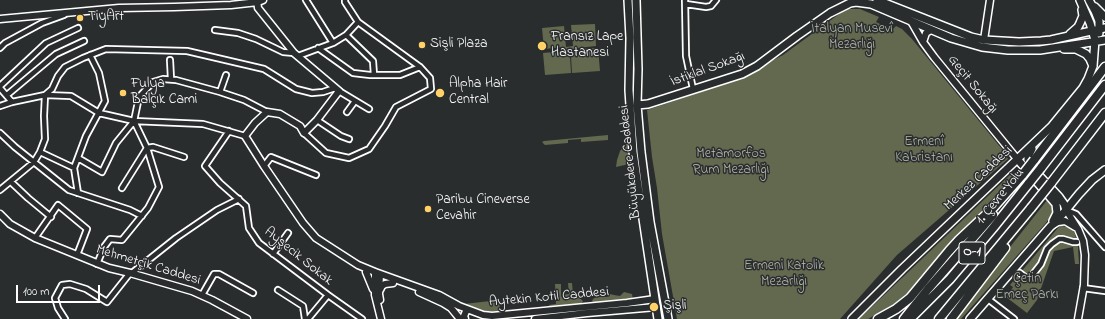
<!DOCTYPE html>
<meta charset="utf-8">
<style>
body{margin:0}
#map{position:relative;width:1105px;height:319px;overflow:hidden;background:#2a2d2e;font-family:"Indie Flower",sans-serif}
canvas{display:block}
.scale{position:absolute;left:16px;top:285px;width:84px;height:18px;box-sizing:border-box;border:2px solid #fff;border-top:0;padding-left:5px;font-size:12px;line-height:14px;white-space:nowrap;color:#fff;-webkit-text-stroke:3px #2a2d2e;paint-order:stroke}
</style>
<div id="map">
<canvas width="1105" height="319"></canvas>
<div class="scale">100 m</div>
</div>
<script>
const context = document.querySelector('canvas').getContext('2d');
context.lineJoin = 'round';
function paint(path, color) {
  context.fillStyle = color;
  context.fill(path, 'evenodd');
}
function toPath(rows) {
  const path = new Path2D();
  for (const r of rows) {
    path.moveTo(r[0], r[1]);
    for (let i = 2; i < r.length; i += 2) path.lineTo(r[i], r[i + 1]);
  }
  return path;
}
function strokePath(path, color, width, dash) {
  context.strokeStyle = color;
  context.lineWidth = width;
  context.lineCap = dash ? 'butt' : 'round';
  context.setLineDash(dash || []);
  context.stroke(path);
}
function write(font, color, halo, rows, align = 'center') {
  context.font = font + ' "Indie Flower",sans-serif';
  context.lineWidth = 3;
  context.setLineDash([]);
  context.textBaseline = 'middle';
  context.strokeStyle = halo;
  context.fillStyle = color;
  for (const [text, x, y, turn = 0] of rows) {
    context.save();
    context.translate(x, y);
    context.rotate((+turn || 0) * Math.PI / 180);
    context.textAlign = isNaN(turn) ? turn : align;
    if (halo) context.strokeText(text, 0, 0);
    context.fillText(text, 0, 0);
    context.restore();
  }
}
paint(toPath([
 [846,9,860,9,879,17,876,22,892,30,896,26,902,29,912,39,1006,154,1006,156,1008,159,897,255,840,319,677,319,662,234,657,188,652,157,647,110,745,77,757,68,783,55],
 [595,24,596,46,577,48,577,49,598,48,600,71,572,73,571,56,570,56,571,73,545,75,543,53,564,51,564,47,544,49,542,28,564,26,566,47,573,46,571,25],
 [608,135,608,140,581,142,581,139,568,140,568,143,545,145,542,142,544,141],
 [627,143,629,164,616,167,617,160,620,151],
 [1011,174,1014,175,901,300,868,319,859,319],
 [1048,199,1051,203,1053,210,1052,215,1045,224,961,319,954,319,968,300],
 [1062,226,1067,227,1073,230,1075,234,1078,247,1079,264,1075,264,1073,247,1054,251,1037,300,1027,313,1006,297,1013,287,1010,285,1057,229,1059,227],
 [568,283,572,283,573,294,575,294,583,301,580,305,549,308,549,305,556,304,555,284,561,284,561,297,563,295,569,294],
 [624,292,632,294,633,300,594,303,592,301,593,299,596,297,607,297,610,294,614,295,620,296],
 [499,300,500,312,489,313,474,310,467,308,464,304]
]), '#62694f');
const street = toPath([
 [306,0,333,43],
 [685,0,686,56,693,89],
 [686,4,706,7,711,6,716,0],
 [215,30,238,33,256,39,283,52,294,53],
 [346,35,373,61,374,75],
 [0,48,5,43,42,23,64,15],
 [318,48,353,73,370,75,400,75,420,67],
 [298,56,333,43,346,35,358,22],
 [170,60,171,79],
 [0,86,46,43,78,28],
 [0,88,12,102],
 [339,91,369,109],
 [220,92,226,75],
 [7,95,56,54,84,41],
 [45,95,52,89,58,76,65,67,83,58,106,49,187,51,264,69,296,89,312,93,323,92,335,88],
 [0,106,12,102,45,95,71,96,99,113,134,121,203,124,245,136],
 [347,112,355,101],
 [317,120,341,136,349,139],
 [229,131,205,166,220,183,246,206,249,228,259,243,328,295,362,319],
 [0,133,15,147,69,190,130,210,142,216],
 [304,133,326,153,349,158,369,149,385,126,396,107,431,89,430,78,420,67,358,22,345,2,345,0],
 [147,148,153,147,184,157],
 [40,152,74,168],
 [78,158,102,172,116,143,134,121,139,97,153,82,163,79,176,80,220,92,244,100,267,112],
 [264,166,271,157,316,175],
 [11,182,28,198,51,217],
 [122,188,147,148],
 [0,190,34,162,40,152,45,139,44,116,45,95],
 [78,193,74,168,86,136,105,101,99,73,90,55],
 [1066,210,1076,214,1105,247],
 [35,238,58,205,87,229,77,255],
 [273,254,288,233],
 [97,264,104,247,110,239,122,240,148,208,159,187,147,148,134,121],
 [132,273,176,238,217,210,239,199],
 [1020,273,1025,277,1030,278,1041,264,1047,249,1052,244,1059,239,1063,239,1073,242,1077,242],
 [1083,288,1105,291],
 [278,290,303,306,305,319],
 [202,295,214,274,219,274,253,293],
 [988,299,1014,319],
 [65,319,58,308,55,298,62,285,70,284,86,289,107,302,130,273],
 [308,319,328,295]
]);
const secondary = toPath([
 [257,0,258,8,294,53,339,91,317,120,304,133,300,126,280,114,267,112,255,123,245,136,264,166,303,223,316,238,358,265,375,272,439,295,459,306,483,315,492,316,627,303,655,299],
 [0,19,119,8,174,7,231,5,258,2,263,0],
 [911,21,923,42,934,57,1018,160],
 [984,40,990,0],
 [923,42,926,33,931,30],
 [1066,210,1078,229,1083,241,1085,255,1084,285,1078,319],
 [0,214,10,224,35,238,109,268,130,273,192,291,212,300,247,319],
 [1053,225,1058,222,1065,221,1075,227],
 [366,272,373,289],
 [375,272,375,295,381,319],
 [380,274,379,294,380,300],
 [380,290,382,286,385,284,393,283],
 [419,292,443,303,451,308,460,319],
 [465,319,464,316,467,309],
 [535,319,587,313,656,307]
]);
const primary = toPath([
 [628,0,630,38,629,90,633,152,658,319],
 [636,0,638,69,637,105,641,152,650,222,668,319],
 [877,0,971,37,984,40,1019,42,1041,41,1051,40,1105,28],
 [1089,0,1095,11,1099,21,1099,33],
 [1095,7,1105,17],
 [1070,34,1078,27,1080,23,1083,16,1082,10],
 [1064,49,1076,49,1086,54,1090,59,1093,66],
 [637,105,648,104,742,74,757,66,797,36,830,13,850,3,856,2,871,4,951,38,975,45,982,47,1008,50,1040,50,1105,40],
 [1032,149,1028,157,1028,160,1030,166,1059,197,1064,204,1066,210],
 [1018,160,1056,204,1057,213,1053,221],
 [852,319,902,269,1052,126,1083,88,1088,79,1093,66,1095,40,1090,23,1080,0],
 [970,319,1050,227,1061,216,1079,194,1092,180,1105,170]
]);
const highway = toPath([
 [1034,160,1105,67],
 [1041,168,1105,85],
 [1051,183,1105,113],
 [878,319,896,309,910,298,949,251,959,240,992,209,1023,174],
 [904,319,928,289,993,215],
 [910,319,950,279,993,228,1029,183],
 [939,319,1031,208],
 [951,319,1005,248]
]);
strokePath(street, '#fff', 8);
strokePath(secondary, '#fff', 9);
strokePath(primary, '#fff', 10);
strokePath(highway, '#fff', 11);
strokePath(street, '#2a2d2e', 4.5);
strokePath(secondary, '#2a2d2e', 6);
strokePath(primary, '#2a2d2e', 7);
strokePath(highway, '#2a2d2e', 8);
const highwayBridge = toPath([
 [1023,174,1034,160],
 [1029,183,1041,168],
 [1031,208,1051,183]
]);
strokePath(highwayBridge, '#fff', 11, []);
strokePath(highwayBridge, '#2a2d2e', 8);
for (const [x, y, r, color] of [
 [80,18,4,"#ffd166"],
 [422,45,4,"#ffd166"],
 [542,46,5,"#ffd166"],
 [123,93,4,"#ffd166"],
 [440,93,5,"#ffd166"],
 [428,209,4,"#ffd166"],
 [654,307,5,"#ffd166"]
]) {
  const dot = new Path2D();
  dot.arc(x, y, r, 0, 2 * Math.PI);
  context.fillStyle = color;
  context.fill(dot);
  strokePath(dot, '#2a2d2e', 1.5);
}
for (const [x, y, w] of [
 [972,253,26]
]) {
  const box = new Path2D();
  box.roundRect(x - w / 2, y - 11, w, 22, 3);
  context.fillStyle = '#2a2d2e';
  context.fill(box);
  strokePath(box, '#fff', 1);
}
write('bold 13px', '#fff', null, [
 ["O-1",972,253]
]);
write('14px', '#fff', '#2a2d2e', [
 ["TiyArt",88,18],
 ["Fransız Lape",551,38],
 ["Hastanesi",551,54],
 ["Sişli Plaza",430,45],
 ["Fulya",131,85],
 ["Balçık Cami",131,101],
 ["Alpha Hair",449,85],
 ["Central",449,101],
 ["Paribu Cineverse",436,201],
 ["Cevahir",436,217],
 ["Şişli",663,307]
], 'left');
write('14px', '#b0b4a7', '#2a2d2e', [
 ["İtalyan Musevî",852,30],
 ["Mezarlığı",852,46],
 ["Ermenî",924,143],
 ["Kabristanı",924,159],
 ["Metamorfos",731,155],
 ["Rum Mezarlığı",731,171],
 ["Ermeni Katolik",784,267],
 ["Mezarlığı",784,283],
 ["Çetin",1027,280],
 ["Emeç Parkı",1027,296]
]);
write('14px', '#fff', '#2a2d2e', [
 ["İstiklal Sokağı",708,70,-20],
 ["Geçit Sokağı",972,85,51],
 ["Büyükdere Caddesi",631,162,-96],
 ["Merkez Caddesi",979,179,-43],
 ["1. Çevre Yolu",1001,197,-51],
 ["Ayşecik Sokak",298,257,39],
 ["Mehmetçik Caddesi",148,266,17],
 ["Aytekin Kotil Caddesi",549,298,-5]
]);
</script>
